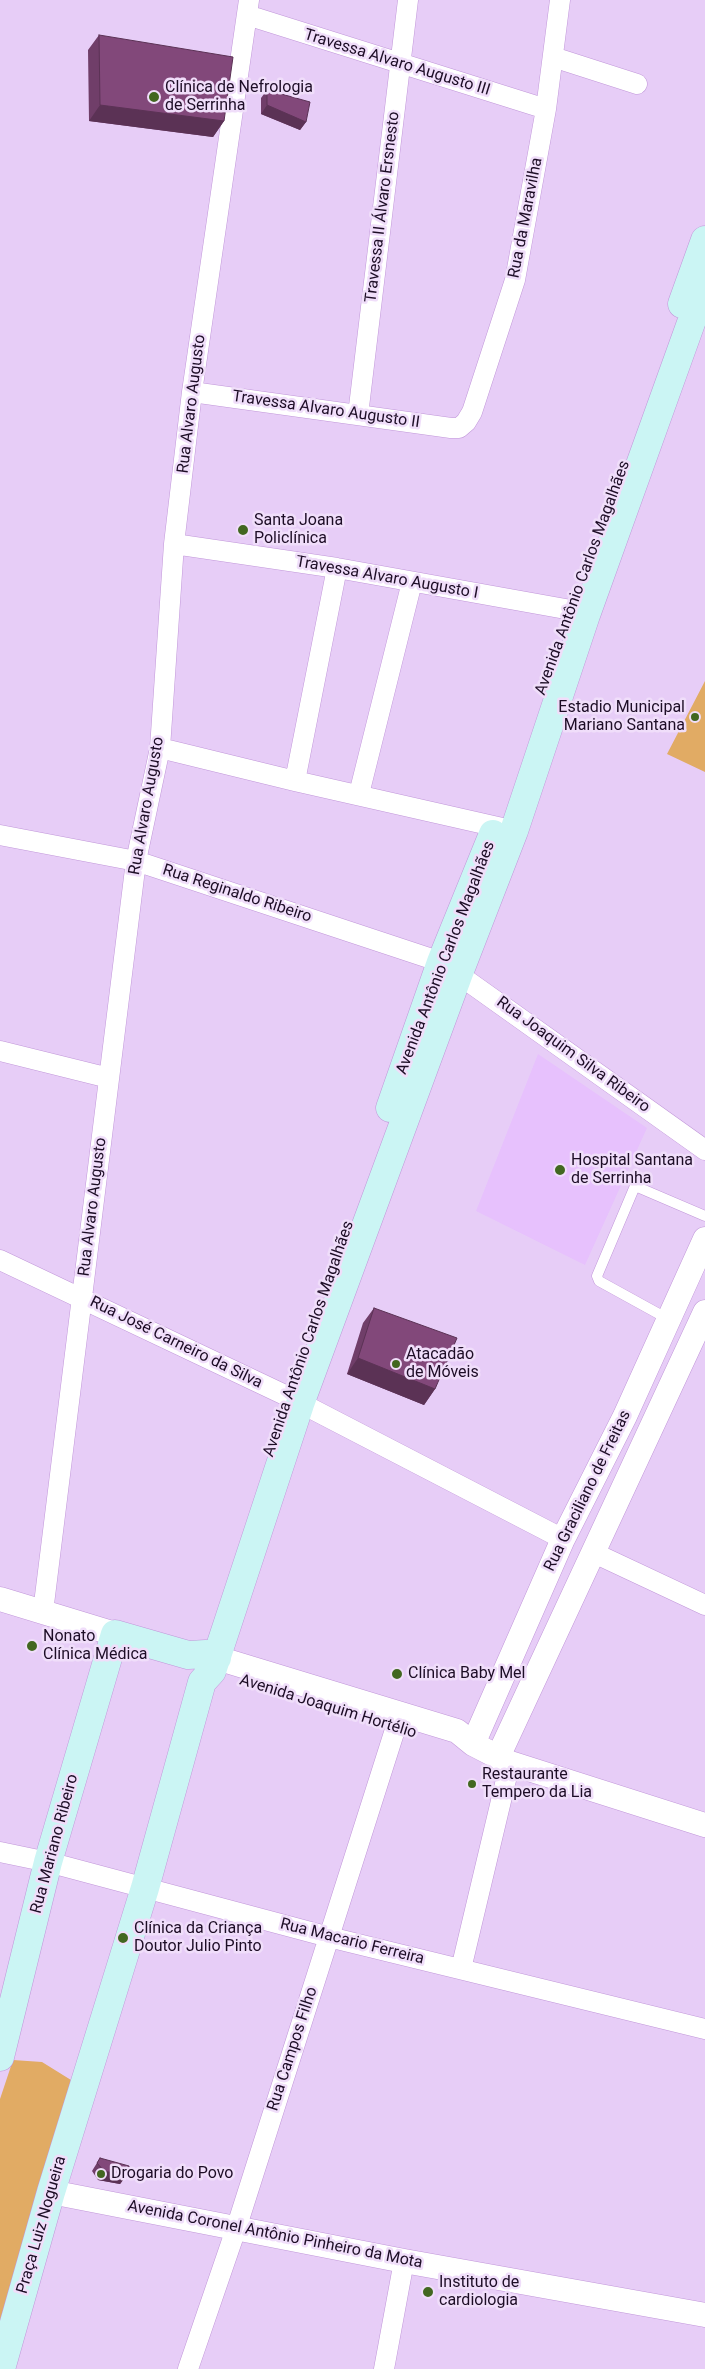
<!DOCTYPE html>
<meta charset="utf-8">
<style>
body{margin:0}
canvas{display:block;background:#e7cdf7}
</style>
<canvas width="705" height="2369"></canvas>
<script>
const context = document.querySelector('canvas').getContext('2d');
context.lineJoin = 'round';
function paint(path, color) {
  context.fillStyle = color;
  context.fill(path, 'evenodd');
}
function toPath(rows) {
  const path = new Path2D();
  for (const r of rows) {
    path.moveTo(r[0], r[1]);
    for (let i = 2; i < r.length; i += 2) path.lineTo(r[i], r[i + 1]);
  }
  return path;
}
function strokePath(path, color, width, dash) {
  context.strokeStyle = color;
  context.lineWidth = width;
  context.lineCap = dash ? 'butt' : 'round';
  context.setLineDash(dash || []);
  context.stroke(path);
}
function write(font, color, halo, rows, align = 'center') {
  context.font = font + ' Roboto,sans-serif';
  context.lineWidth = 5;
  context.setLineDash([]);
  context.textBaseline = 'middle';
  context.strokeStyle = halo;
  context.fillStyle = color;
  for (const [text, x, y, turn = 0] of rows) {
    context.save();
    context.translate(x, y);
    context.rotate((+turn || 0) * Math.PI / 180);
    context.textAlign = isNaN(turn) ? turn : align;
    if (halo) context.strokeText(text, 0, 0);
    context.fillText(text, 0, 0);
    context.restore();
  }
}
paint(toPath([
 [538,1054,647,1128,585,1265,476,1211]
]), '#e7c1fd');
paint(toPath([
 [705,681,705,772,667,754],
 [13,2060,42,2062,71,2080,0,2333,0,2099]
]), '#e1ab64');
const service = toPath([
 [668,1319,599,1281,597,1276,635,1186,705,1216]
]);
const minor = toPath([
 [247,15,546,109],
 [553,57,637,84],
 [192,392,451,428,459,428,466,422,472,412,515,280,546,109,560,0],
 [358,415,408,0],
 [174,544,337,568,571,610,586,615],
 [160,748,295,781,511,830],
 [295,781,337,568],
 [359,794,412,582],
 [0,835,136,861,441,962,705,1150],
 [0,1051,109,1078],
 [0,1260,287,1396,563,1539],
 [592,1552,705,1605],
 [43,1612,136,861,160,748,174,544,192,392,249,0],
 [0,1852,48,1862,329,1937,705,2029],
 [461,1969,510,1763],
 [188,2369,236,2229,400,1714],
 [384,2369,404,2261]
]);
const tertiary = toPath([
 [0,1599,115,1634],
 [217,1658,457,1731,473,1744,510,1763,705,1825],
 [473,1744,563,1539,625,1416,705,1239],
 [498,1757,705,1312],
 [51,2192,404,2261,705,2315]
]);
const secondary = toPath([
 [682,304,705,240],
 [390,1108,441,962,493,834],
 [0,2057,48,1862,115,1634,188,1655,206,1654,217,1658],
 [1,2369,51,2192,145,1888,202,1682,212,1671,300,1404,459,973,514,831,586,615,705,284]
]);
strokePath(service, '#c197d9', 11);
strokePath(minor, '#c197d9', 21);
strokePath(tertiary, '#c197d9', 25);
strokePath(secondary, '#c197d9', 29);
strokePath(service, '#fff', 10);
strokePath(minor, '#fff', 20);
strokePath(tertiary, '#fff', 24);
strokePath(secondary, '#cbf5f4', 28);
paint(toPath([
 [99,35,224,121,213,137,89,121,88,50],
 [267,90,306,122,300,130,261,114,261,98],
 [374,1308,435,1389,424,1405,347,1374,363,1323],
 [100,2158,130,2171,120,2184,98,2180,92,2171]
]), '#703e69');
paint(toPath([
 [100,105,224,121,213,137,89,121],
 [267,105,306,122,300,130,261,114],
 [358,1358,435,1389,424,1405,347,1374],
 [104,2171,130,2171,120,2184,98,2180]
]), '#5b3255');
const building = toPath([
 [99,35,233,57,224,121,100,105,99,35],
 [267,90,310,102,306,122,267,105,267,90],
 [374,1308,457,1338,435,1389,358,1358,374,1308],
 [100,2158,129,2166,130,2171,126,2176,104,2171,97,2163,100,2158]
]);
paint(building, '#82487a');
strokePath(building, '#5b3255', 1);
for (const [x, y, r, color] of [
 [154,97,6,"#426720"],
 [243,530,6,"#426720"],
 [695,717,5,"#426720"],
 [560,1170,6,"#426720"],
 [396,1364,5,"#426720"],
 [32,1646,6,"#426720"],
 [397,1674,6,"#426720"],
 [472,1784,5,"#426720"],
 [123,1938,6,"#426720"],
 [101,2174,5,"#426720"],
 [428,2292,6,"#426720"]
]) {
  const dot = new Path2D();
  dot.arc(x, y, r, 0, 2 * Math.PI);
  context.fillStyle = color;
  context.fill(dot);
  strokePath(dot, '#f0defa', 2);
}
write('16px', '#1d0d26', '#f0defa', [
 ["Travessa Alvaro Augusto III",397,63,17],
 ["Travessa II Álvaro Ersnesto",383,207,-83],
 ["Rua da Maravilha",526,218,-79],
 ["Rua Alvaro Augusto",192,404,-83],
 ["Travessa Alvaro Augusto II",326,410,8],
 ["Travessa Alvaro Augusto I",387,578,10],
 ["Avenida Antônio Carlos Magalhães",583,578,-70],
 ["Rua Alvaro Augusto",147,806,-80],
 ["Rua Reginaldo Ribeiro",237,894,18],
 ["Avenida Antônio Carlos Magalhães",446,958,-69],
 ["Rua Joaquim Silva Ribeiro",573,1055,36],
 ["Rua Alvaro Augusto",93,1207,-83],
 ["Avenida Antônio Carlos Magalhães",309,1339,-71],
 ["Rua José Carneiro da Silva",176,1343,26],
 ["Rua Graciliano de Freitas",588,1491,-64],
 ["Avenida Joaquim Hortélio",328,1707,17],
 ["Rua Mariano Ribeiro",55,1844,-75],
 ["Rua Macario Ferreira",352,1942,14],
 ["Rua Campos Filho",293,2049,-72],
 ["Praça Luiz Nogueira",42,2225,-74],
 ["Avenida Coronel Antônio Pinheiro da Mota",275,2235,11]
]);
write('16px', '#1d0d26', '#f0defa', [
 ["Clínica de Nefrologia",165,88],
 ["de Serrinha",165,106],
 ["Santa Joana",254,521],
 ["Policlínica",254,539],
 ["Estadio Municipal",685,708,"right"],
 ["Mariano Santana",685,726,"right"],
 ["Hospital Santana",571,1161],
 ["de Serrinha",571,1179],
 ["Atacadão",406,1355],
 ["de Móveis",406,1373],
 ["Nonato",43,1637],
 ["Clínica Médica",43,1655],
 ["Clínica Baby Mel",408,1674],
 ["Restaurante",482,1775],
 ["Tempero da Lia",482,1793],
 ["Clínica da Criança",134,1929],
 ["Doutor Julio Pinto",134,1947],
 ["Drogaria do Povo",111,2174],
 ["Instituto de",439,2283],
 ["cardiologia",439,2301]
], 'left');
</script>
